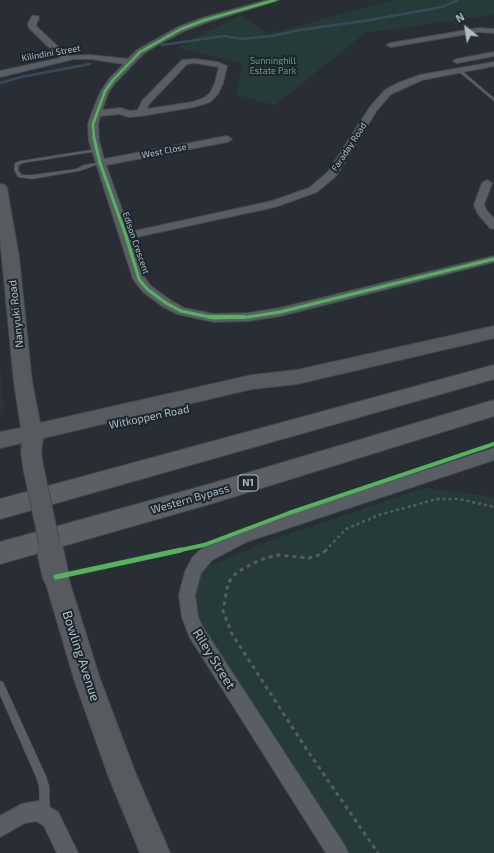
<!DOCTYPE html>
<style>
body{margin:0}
#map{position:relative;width:494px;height:853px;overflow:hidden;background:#282e34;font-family:"Exo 2",sans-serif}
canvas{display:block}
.north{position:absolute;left:446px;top:8px;width:40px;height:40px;-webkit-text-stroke:3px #1c262e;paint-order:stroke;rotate:330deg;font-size:11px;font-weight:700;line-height:16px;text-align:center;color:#b2bcc5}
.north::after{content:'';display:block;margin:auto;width:14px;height:18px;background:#b2bcc5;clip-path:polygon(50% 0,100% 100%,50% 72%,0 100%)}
</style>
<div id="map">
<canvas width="494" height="853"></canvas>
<div class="north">N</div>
</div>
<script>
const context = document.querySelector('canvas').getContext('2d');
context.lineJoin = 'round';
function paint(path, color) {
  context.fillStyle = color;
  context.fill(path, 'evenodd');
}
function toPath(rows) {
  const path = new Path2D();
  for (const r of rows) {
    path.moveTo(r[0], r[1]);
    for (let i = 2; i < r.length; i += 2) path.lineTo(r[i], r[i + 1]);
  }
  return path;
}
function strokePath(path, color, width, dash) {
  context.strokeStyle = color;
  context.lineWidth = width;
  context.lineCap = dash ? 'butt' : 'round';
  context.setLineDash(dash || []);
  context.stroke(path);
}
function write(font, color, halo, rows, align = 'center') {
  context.font = font + ' "Exo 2",sans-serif';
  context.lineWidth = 4;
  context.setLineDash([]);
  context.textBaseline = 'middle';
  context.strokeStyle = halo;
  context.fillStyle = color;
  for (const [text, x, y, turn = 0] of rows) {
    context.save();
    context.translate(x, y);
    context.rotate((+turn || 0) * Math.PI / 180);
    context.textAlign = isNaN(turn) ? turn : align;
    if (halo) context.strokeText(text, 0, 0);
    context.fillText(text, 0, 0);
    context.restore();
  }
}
paint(toPath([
 [0,364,5,407,0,414]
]), '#30313d');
paint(toPath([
 [394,0,494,0,494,15,365,33,275,105,236,95,242,63,176,48,241,15,268,34],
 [424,488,494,497,494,853,347,853,189,610,204,568,264,543]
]), '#263a3a');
strokePath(toPath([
 [162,45,224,36,242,39,272,36,300,30,370,20,442,7,458,0],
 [0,83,21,77,90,64]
]), '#374a5b', 2.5);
const lane = toPath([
 [458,69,460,69,494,98,494,101,458,71,458,69],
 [96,149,98,150,98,151,23,163,19,165,18,170,22,175,32,175,76,169,84,165,100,162,102,163,79,171,32,179,18,177,14,170,15,163,20,161,96,149],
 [0,681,3,682,46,776,49,786,50,814,49,818,45,819,41,818,40,814,39,786,36,777,0,695,0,681]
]);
const street = toPath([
 [267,0,279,0,208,22,184,31,159,44,143,54,116,82,109,91,102,110,120,108,130,111,138,110,142,101,182,60,195,59,217,62,227,66,223,83,218,94,210,102,194,107,141,116,129,117,119,114,100,116,98,124,99,141,104,159,227,136,232,139,227,142,106,165,130,232,272,201,309,188,328,172,370,107,385,90,398,83,420,75,494,62,494,66,422,80,391,94,377,110,336,176,317,192,275,207,132,238,145,278,151,286,170,300,184,308,214,314,248,313,280,308,494,256,494,262,280,316,248,321,214,322,177,314,162,306,143,292,133,279,89,141,88,124,96,102,101,91,110,78,124,64,91,59,74,59,0,77,0,71,60,58,29,28,28,24,32,16,38,16,39,18,36,24,37,27,68,56,91,55,128,59,137,50,178,27,202,18,267,0],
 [195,63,219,67,215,83,210,93,204,98,193,102,147,109,149,104,187,64,195,63],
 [479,28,494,29,494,33,479,32,391,47,387,45,391,43,479,28],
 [494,52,494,56,457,63,453,61,457,59,494,52],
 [487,180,492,183,484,205,487,211,494,219,494,229,490,228,478,214,474,205,482,183,487,180],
 [494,448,494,460,246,542,212,560,201,573,195,595,198,617,202,626,345,846,348,853,326,853,189,636,182,617,179,595,185,572,192,558,200,550,235,532,494,448],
 [38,801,58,812,78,853,57,853,44,826,36,821,25,823,0,837,0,816,22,804,38,801]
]);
const secondary = toPath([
 [0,184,5,185,7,188,19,258,32,382,40,423,252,375,297,370,494,326,494,338,297,384,252,389,43,438,41,451,43,466,40,472,33,474,26,472,23,466,21,451,22,443,0,448,0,432,21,428,14,382,0,238,0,184],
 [56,567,64,570,68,577,100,679,135,772,170,853,140,853,108,775,74,679,44,577,48,570,56,567]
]);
const highway = toPath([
 [494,365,494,379,0,519,0,499,494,365],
 [494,400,494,416,210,504,0,564,0,542,210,484,494,400]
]);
strokePath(lane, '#464a4f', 1);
strokePath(street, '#464a4f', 2);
strokePath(secondary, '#464a4f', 2);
strokePath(highway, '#454a4f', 2);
strokePath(toPath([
 [325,551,346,529,379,515,437,499,459,499,494,507]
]), '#565c60', 2.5, [3, 3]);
strokePath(toPath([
 [326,550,322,554,309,558,277,555,260,560,237,572,228,583,223,611,232,634,307,750,378,853]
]), '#565c60', 3, [4, 4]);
paint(lane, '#585e63');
paint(street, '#585e63');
paint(secondary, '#575b60');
paint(highway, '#5c6063');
const secondaryBridgeFar1 = toPath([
 [33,466,51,551]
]);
const secondaryBridge = toPath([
 [50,550,56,577]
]);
strokePath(secondaryBridgeFar1, '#464a4f', 22, []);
strokePath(secondaryBridge, '#464a4f', 28, []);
strokePath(secondaryBridgeFar1, '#575b60', 20);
strokePath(secondaryBridge, '#575b60', 26);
strokePath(toPath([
 [94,139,93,124,105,91,113,80,140,52,181,29,205,20,275,0]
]), '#56b35d', 2.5);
strokePath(toPath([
 [94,138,100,163,126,236,139,279,147,289,166,303,181,311,214,318,248,317,280,312,494,259]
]), '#56b35d', 3);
strokePath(toPath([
 [210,317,244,317],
 [176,551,204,545,289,513,494,444]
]), '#56b35d', 4);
strokePath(toPath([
 [56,577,181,550]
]), '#56b35d', 5);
write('9px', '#b2bcc5', '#1c262e', [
 ["Kilindini Street",51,53,-10],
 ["Faraday Road",349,147,-57],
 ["West Close",164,151,-11],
 ["Edison Crescent",136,243,71]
]);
write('9px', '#719a76', '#1c262e', [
 ["Sunninghill",273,61],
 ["Estate Park",273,71]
]);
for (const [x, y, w] of [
 [248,483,20]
]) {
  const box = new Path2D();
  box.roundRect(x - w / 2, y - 8, w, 16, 3);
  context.fillStyle = '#1c262e';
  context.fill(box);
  strokePath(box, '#b2bcc5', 1);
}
write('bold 10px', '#b2bcc5', null, [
 ["N1",248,483]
]);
write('11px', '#b2bcc5', '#1c262e', [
 ["Nanyuki Road",16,314,-96],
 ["Witkoppen Road",149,417,-12],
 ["Western Bypass",190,499,-16]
]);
write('13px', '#b2bcc5', '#1c262e', [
 ["Bowling Avenue",81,656,72],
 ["Riley Street",214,659,58]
]);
</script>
